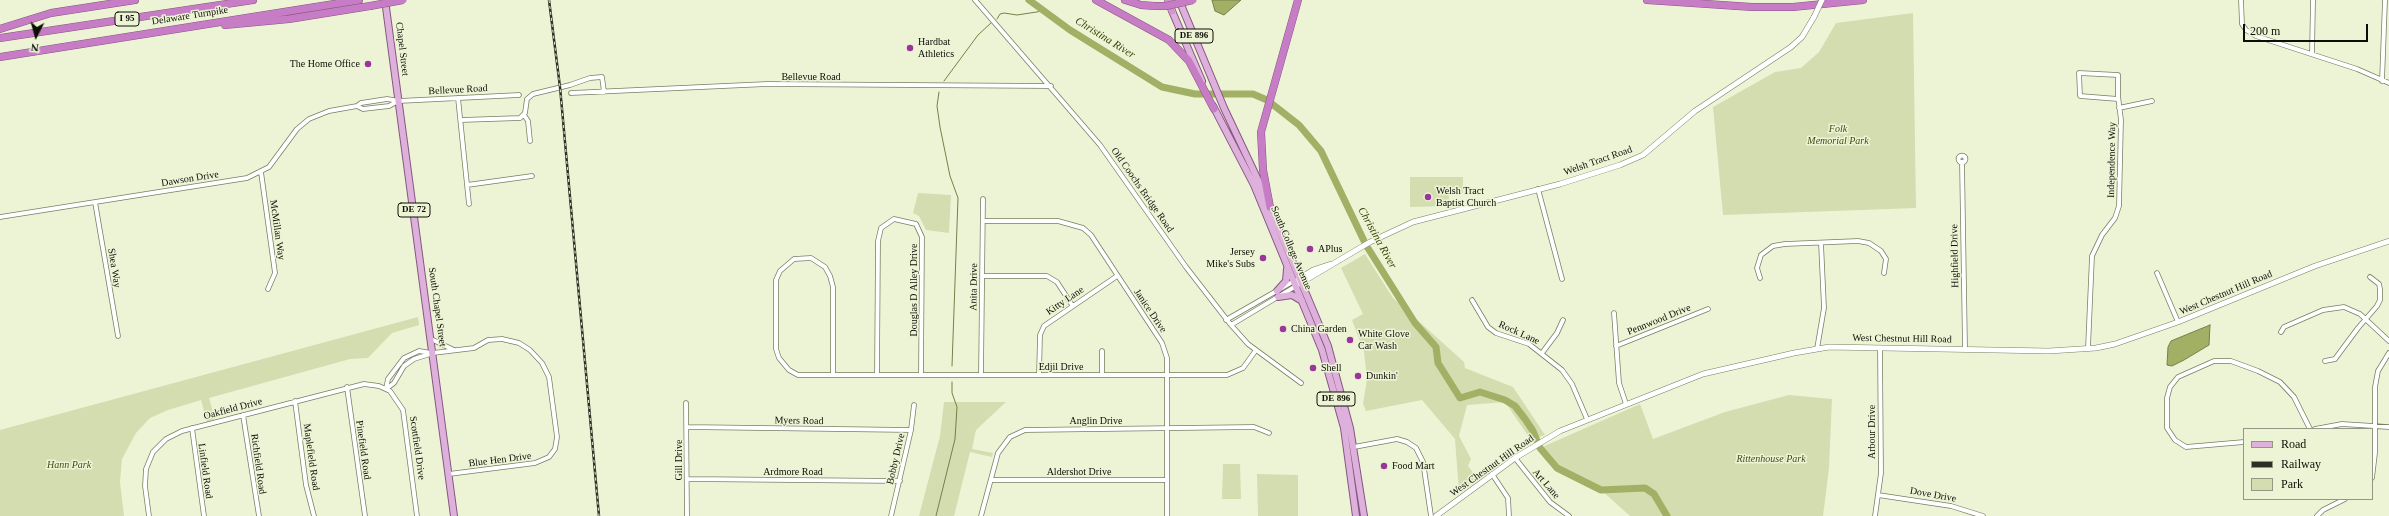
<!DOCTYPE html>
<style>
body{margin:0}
#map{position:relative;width:2389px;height:516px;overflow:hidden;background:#edf4d6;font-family:Georgia,serif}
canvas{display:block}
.legend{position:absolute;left:2243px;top:428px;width:130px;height:72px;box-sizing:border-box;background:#edf4d6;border:1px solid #939882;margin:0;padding:5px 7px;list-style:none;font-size:12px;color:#0c0e05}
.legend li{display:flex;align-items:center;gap:8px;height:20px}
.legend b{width:20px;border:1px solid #939882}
.north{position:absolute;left:16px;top:16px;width:40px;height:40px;-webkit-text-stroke:3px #edf4d6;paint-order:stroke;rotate:186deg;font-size:11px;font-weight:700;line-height:16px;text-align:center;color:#0c0e05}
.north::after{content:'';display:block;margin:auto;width:14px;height:18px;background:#0c0e05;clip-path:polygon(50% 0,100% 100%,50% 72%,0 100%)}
.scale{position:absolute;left:2243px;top:24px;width:125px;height:18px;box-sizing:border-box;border:2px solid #0c0e05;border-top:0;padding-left:5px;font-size:12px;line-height:14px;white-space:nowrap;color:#0c0e05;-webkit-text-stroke:3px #edf4d6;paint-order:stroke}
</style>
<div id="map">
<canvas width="2389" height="516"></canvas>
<ul class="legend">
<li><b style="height:5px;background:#ddb1dc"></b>Road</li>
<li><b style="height:5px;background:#2c2f23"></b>Railway</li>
<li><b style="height:11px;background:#d3ddaf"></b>Park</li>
</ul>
<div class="north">N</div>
<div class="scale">200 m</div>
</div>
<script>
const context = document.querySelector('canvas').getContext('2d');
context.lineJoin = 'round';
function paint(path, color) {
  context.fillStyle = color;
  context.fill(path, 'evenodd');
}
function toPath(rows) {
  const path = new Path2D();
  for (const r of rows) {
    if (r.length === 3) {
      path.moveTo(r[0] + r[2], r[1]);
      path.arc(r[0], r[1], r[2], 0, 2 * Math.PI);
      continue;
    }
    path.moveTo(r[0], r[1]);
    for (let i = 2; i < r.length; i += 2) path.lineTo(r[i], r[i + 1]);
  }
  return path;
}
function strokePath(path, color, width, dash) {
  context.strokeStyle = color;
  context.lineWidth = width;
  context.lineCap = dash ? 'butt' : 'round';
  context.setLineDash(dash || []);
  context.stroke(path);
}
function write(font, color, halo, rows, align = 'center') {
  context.font = font + ' Georgia,serif';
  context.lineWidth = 3;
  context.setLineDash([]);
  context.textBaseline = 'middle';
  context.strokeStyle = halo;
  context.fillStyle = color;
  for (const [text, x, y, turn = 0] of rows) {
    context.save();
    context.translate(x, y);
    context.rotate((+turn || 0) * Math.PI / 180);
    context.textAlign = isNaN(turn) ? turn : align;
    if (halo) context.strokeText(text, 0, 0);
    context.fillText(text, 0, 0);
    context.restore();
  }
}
paint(toPath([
 [1913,13,1916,208,1723,215,1713,107,1775,72,1801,68,1819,52,1836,23],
 [1410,177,1463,177,1463,193,1449,193,1449,206,1410,207],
 [918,193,951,195,949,233,926,230,919,216,913,213],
 [1365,254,1393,298,1464,362,1465,368,1513,387,1545,435,1531,440,1505,402,1467,405,1459,436,1471,459,1468,466,1478,479,1459,492,1455,439,1422,400,1366,411,1363,404,1367,379,1364,352,1352,320,1363,314,1341,268],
 [418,317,419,325,392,333,368,358,350,359,209,398,215,419,207,422,201,400,168,410,150,418,136,433,122,459,120,482,124,516,0,516,0,430],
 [1789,395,1832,399,1829,468,1823,516,1630,516,1601,490,1557,468,1540,448,1640,404,1653,439,1725,412],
 [944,402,1006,402,976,430,972,449,993,453,992,457,970,452,954,516,919,516,940,436],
 [1223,464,1240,464,1241,499,1222,499],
 [1257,474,1298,475,1298,516,1258,516]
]), '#d3ddaf');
const water = toPath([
 [1212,0,1241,0,1224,15,1215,11,1212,0],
 [2210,325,2209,345,2184,360,2172,366,2167,365,2168,347,2171,341,2210,325]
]);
paint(water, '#a2b065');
strokePath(water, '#757f48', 1);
strokePath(toPath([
 [997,19,1000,14,1004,13,1017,15,1043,11],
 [944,81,978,35,991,23],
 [939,92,937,106,940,127,950,176,958,198,952,366],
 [936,516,955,439,957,407,952,393,952,382]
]), '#757f48', 1);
strokePath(toPath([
 [1029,0,1070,30,1162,87,1195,94,1253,94,1267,100,1299,125,1321,151,1366,245,1415,323,1436,347,1438,363,1460,398,1480,392,1505,400,1515,406,1525,419,1533,431,1540,448,1557,468,1601,490,1645,488,1654,494,1667,516]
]), '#a2b065', 7);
const minor = toPath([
 [975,0,1100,145,1186,267,1231,325,1248,344,1301,383],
 [2241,0,2242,24,2246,30,2256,36,2357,69,2389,83],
 [2312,54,2313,0],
 [2382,81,2385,0],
 [571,93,767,84,1051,86],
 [458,98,469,204],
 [357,106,363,109,389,106,398,101],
 [2119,108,2152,101],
 [524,115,528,121,530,141],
 [461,120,520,118,525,113,527,99,533,94,570,85,590,78,602,77,604,92],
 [1962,159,3.5],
 [1962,162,1965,348],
 [261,172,275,273,268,289],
 [467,185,532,176],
 [1538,189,1562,279],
 [95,202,118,336],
 [0,217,247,178,269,167,297,129,309,119,329,111,357,106,361,103,387,99,399,101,519,95],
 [984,221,1058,221,1083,228,1091,235,1162,343,1167,358,1167,516],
 [2157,273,2178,322],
 [982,276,1047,276,1057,282,1072,305],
 [1760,278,1757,268,1761,255,1773,246,1785,244,1858,241,1869,243,1881,251,1886,259,1884,273],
 [1472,300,1488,327,1496,333,1529,344,1562,370,1572,384,1587,419],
 [1614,313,1619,383,1626,404],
 [1226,320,1294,281],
 [1231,325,1296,286],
 [2281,332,2284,327,2323,310,2344,307,2360,314,2389,341],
 [431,339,454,350],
 [1616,346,1708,309],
 [2088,348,2092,256,2102,235,2115,218,2119,206,2121,120,2118,96,2118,75,2079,73,2080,96,2118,99],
 [1817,349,1824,308,1821,243],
 [1102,351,1102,375],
 [1542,353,1557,333,1563,320],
 [2325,361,2335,359,2358,328,2377,306,2380,300,2380,289,2379,284,2370,277],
 [833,375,798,375,789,370,779,358,776,349,776,280,780,271,794,259,811,258,825,267,830,276,833,287,833,375,1227,375,1243,368,1256,350],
 [877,375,878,241,881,228,894,219,916,224,922,237,921,375],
 [981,375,983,199],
 [1039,375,1040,335,1044,326,1117,276],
 [347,387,365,516],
 [386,389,394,383,404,366,414,359,433,353,474,348,488,340,502,339,519,343,530,350,542,363,549,377,557,437,555,449,549,457,535,463,449,474],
 [386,389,388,379,404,358,419,351,431,353],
 [295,401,306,485,314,516],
 [686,403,687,516],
 [243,415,259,516],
 [687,427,911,430],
 [192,428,204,516],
 [2315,429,2342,424,2389,427],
 [2244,442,2186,447,2175,440,2167,428,2167,398,2170,387,2178,377,2214,361,2231,361,2258,371,2280,382,2294,397,2310,429],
 [1354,447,1397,439,1407,442,1416,448,1423,462,1431,516],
 [1515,458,1550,502,1569,516],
 [1492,474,1508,498,1509,516],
 [2372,478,2375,453,2375,387,2378,371,2389,353],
 [687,479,900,481],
 [991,480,1167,480],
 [1878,495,1951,506,1983,516],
 [149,516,145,486,146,469,153,452,166,439,182,431,364,384,379,386,390,391,403,410,417,516],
 [891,516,911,430,914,405],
 [981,516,998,453,1010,437,1025,430,1254,427,1269,433],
 [1875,516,1881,473,1880,348],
 [2317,516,2323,510,2345,499]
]);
const tertiary = toPath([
 [1297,280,1313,270,1331,264],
 [1299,284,1370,242,1413,222,1560,184,1620,165,1643,155,1695,111,1791,47,1802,37,1814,17],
 [1436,516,1515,458,1560,431,1703,374,1794,353,1829,347,2049,351,2096,348,2115,344,2178,322,2315,266,2389,241]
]);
const primary = toPath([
 [385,0,454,516],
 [1179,0,1224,108,1259,182,1328,346,1350,428,1364,516],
 [1172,11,1202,81],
 [1213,106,1254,185,1322,350,1344,428,1356,516],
 [1277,291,1286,281,1287,269],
 [1278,297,1292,295,1302,301]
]);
const trunk = toPath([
 [1168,0,1172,11]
]);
const motorway = toPath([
 [1096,0,1169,40,1189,61,1214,109],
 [1125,0,1141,5,1154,6],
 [1647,0,1752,7,1793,7,1863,0],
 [225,25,289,19,370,6],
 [0,29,51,13,135,0],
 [0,38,253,0],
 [0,57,359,0],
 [1270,207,1263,170,1261,132,1298,0]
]);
strokePath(minor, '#787e63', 5.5);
strokePath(tertiary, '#787e63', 6);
strokePath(primary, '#865682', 8);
strokePath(trunk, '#865682', 8);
strokePath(motorway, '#865682', 8);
strokePath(minor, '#fff', 4);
strokePath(tertiary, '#fff', 5);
strokePath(primary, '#ddb1dc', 6);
strokePath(trunk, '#d297d0', 7);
strokePath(motorway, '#c77dc5', 7);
const rail = toPath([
 [549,0,560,87,599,516]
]);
strokePath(rail, '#2c2f23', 2.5);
strokePath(rail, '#edf4d6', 1, [3]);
const tertiaryBridge = toPath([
 [1814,17,1822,0]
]);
const motorwayBridge = toPath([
 [370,6,403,0],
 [1154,6,1166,6,1193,0]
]);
strokePath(tertiaryBridge, '#787e63', 6, []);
strokePath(motorwayBridge, '#865682', 8, []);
strokePath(tertiaryBridge, '#fff', 5);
strokePath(motorwayBridge, '#c77dc5', 7);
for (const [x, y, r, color] of [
 [910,48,4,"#9a359a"],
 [368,64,4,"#9a359a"],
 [1428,197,4,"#9a359a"],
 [1310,249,4,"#9a359a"],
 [1263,258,4,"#9a359a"],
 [1283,329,4,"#9a359a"],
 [1350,340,4,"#9a359a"],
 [1313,368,4,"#9a359a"],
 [1358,376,4,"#9a359a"],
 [1384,466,4,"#9a359a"]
]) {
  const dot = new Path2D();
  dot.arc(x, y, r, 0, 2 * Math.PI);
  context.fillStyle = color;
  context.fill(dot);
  strokePath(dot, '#edf4d6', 1.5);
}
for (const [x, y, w] of [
 [127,19,24],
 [1194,36,38],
 [414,210,32],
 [1336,399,38]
]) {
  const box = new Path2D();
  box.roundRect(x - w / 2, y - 7, w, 14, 3);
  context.fillStyle = '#edf4d6';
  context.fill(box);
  strokePath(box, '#0c0e05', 1);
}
write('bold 9px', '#0c0e05', null, [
 ["I 95",127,19],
 ["DE 896",1194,36],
 ["DE 72",414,210],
 ["DE 896",1336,399]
]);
write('10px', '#0c0e05', '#edf4d6', [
 ["Delaware Turnpike",190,16,-9],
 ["Chapel Street",402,49,83],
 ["Bellevue Road",811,77],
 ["Bellevue Road",458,90,-3],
 ["Independence Way",2112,160,-89],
 ["Welsh Tract Road",1598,161,-19],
 ["Dawson Drive",190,179,-9],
 ["Old Coochs Bridge Road",1142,190,55],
 ["McMillan Way",277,230,82],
 ["South College Avenue",1291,248,67],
 ["Highfield Drive",1955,256,-91],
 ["Shea Way",114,268,81],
 ["Anita Drive",974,287,-89],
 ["Douglas D Alley Drive",914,290,-90],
 ["West Chestnut Hill Road",2226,293,-23],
 ["Kitty Lane",1065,301,-34],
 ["South Chapel Street",437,307,82],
 ["Janice Drive",1150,311,56],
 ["Pennwood Drive",1659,320,-22],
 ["Rock Lane",1519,333,24],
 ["West Chestnut Hill Road",1902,339,1],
 ["Edjil Drive",1061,367],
 ["Oakfield Drive",233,409,-15],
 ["Myers Road",799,421,1],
 ["Anglin Drive",1096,421],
 ["Arbour Drive",1872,432,-90],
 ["Scottfield Drive",417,448,82],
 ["Pinefield Road",363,450,82],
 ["Maplefield Road",311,457,82],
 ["Bobby Drive",896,459,-77],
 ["Blue Hen Drive",500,460,-7],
 ["Gill Drive",679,460,-90],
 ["Richfield Road",258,464,82],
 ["West Chestnut Hill Road",1492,466,-35],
 ["Linfield Road",205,471,82],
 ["Ardmore Road",793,472],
 ["Aldershot Drive",1079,472],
 ["Art Lane",1546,484,49],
 ["Dove Drive",1933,495,10]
]);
write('10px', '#0c0e05', '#edf4d6', [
 ["Hardbat",918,42],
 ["Athletics",918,54],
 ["The Home Office",360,64,"right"],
 ["Welsh Tract",1436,191],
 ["Baptist Church",1436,203],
 ["APlus",1318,249],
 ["Jersey",1255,252,"right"],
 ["Mike's Subs",1255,264,"right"],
 ["China Garden",1291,329],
 ["White Glove",1358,334],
 ["Car Wash",1358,346],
 ["Shell",1321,368],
 ["Dunkin'",1366,376],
 ["Food Mart",1392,466]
], 'left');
write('italic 10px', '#434b13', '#edf4d6', [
 ["Folk",1838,129],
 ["Memorial Park",1838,141],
 ["Rittenhouse Park",1771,459],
 ["Hann Park",69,465]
]);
write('italic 11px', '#373f03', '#edf4d6', [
 ["Christina River",1105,38,32],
 ["Christina River",1377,238,61]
]);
</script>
